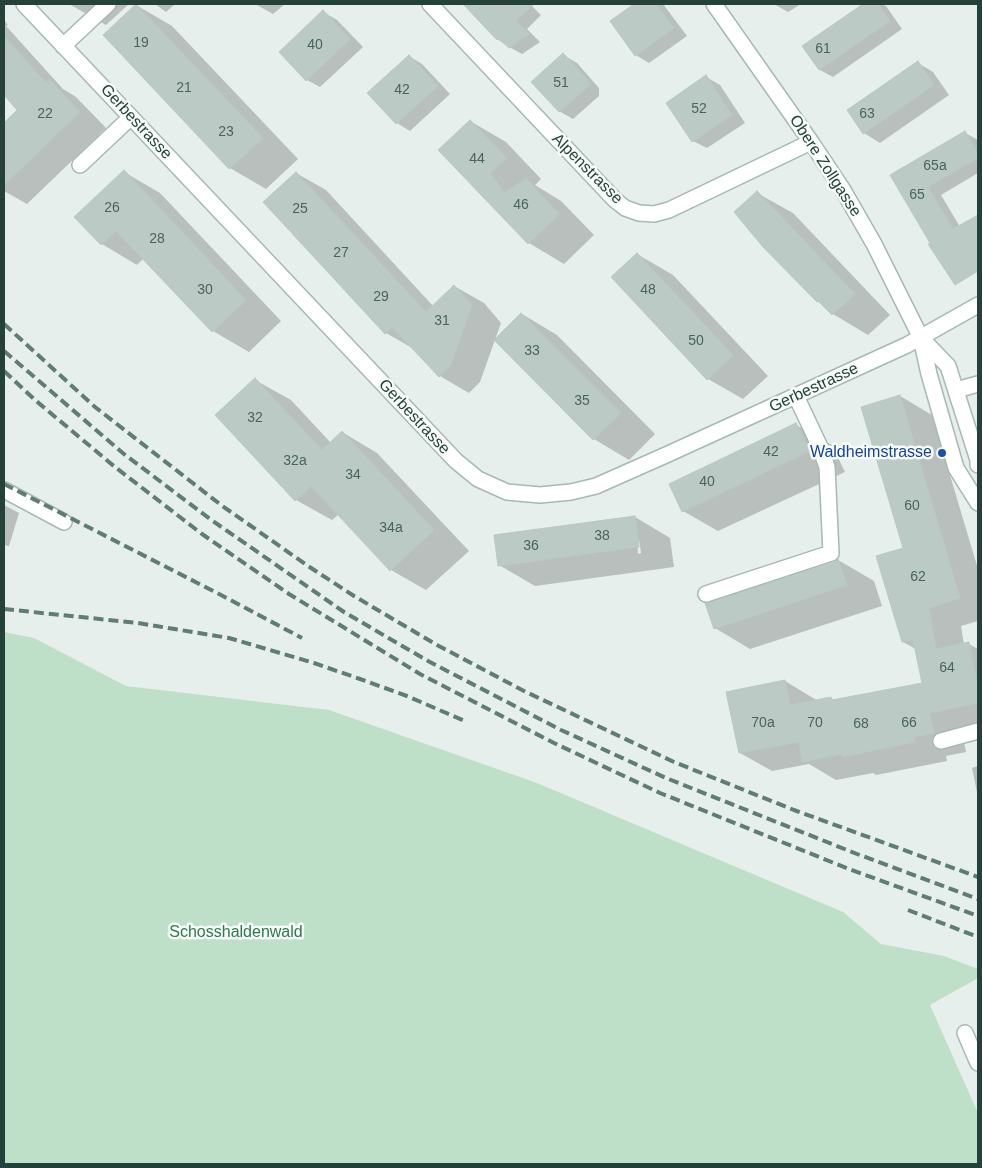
<!DOCTYPE html>
<style>
body{margin:0}
#map{position:relative;width:982px;height:1168px;overflow:hidden;background:#e6efeb;font-family:Helvetica,sans-serif}
canvas{display:block}
.frame{position:absolute;inset:0;border:5px solid #24423a;pointer-events:none}
</style>
<div id="map">
<canvas width="982" height="1168"></canvas>
<div class="frame"></div>
</div>
<script>
const context = document.querySelector('canvas').getContext('2d');
context.lineJoin = 'round';
function paint(path, color) {
  context.fillStyle = color;
  context.fill(path, 'evenodd');
}
function toPath(rows) {
  const path = new Path2D();
  for (const r of rows) {
    path.moveTo(r[0], r[1]);
    for (let i = 2; i < r.length; i += 2) path.lineTo(r[i], r[i + 1]);
  }
  return path;
}
function strokePath(path, color, width, dash) {
  context.strokeStyle = color;
  context.lineWidth = width;
  context.lineCap = dash ? 'butt' : 'round';
  context.setLineDash(dash || []);
  context.stroke(path);
}
function write(font, color, halo, rows, align = 'center') {
  context.font = font + ' Helvetica,sans-serif';
  context.lineWidth = 5;
  context.setLineDash([]);
  context.textBaseline = 'middle';
  context.strokeStyle = halo;
  context.fillStyle = color;
  for (const [text, x, y, turn = 0] of rows) {
    context.save();
    context.translate(x, y);
    context.rotate((+turn || 0) * Math.PI / 180);
    context.textAlign = isNaN(turn) ? turn : align;
    if (halo) context.strokeText(text, 0, 0);
    context.fillText(text, 0, 0);
    context.restore();
  }
}
paint(toPath([
 [4,632,34,638,126,686,329,710,537,783,843,912,881,944,944,956,978,969,978,978,930,1005,978,1113,978,1164,4,1164]
]), '#bfe0c8');
paint(toPath([
 [69,4,129,4,106,25],
 [155,4,175,4,166,12],
 [255,4,285,4,273,14],
 [481,4,530,4,541,15,527,29,540,42,522,54,509,47,497,39,472,12],
 [636,4,663,4,687,36,649,63,636,55,611,22],
 [774,4,801,4,788,12],
 [865,4,882,4,886,6,902,29,833,77,820,70,804,46],
 [136,5,172,26,298,159,266,189,230,168,104,35],
 [323,12,337,20,363,47,320,87,307,80],
 [4,20,8,25,6,26,63,89,76,97,106,128,27,204,4,191,4,125,19,110,4,93],
 [563,55,577,63,599,88,599,96,573,119,559,111],
 [409,56,422,64,450,94,410,131,397,123,369,94],
 [918,63,933,72,949,95,880,143,864,133,848,111],
 [706,77,720,85,745,123,707,148,693,141],
 [470,121,506,142,541,179,535,185,561,201,594,235,564,264,529,243,440,150],
 [965,133,978,140,978,173,941,195,960,227,978,216,978,249,950,266,950,269,978,252,978,266,959,278,946,270,930,245,932,243,892,176],
 [124,172,160,193,281,321,249,352,213,331,144,258,137,265,102,244],
 [296,173,326,190,434,307,454,286,484,303,501,323,480,382,469,393,440,376,414,349,386,333],
 [757,193,793,213,890,315,868,335,833,314,824,305,818,301,764,246],
 [637,254,673,275,768,376,743,399,708,379],
 [522,314,557,335,655,434,629,460,594,439],
 [255,380,291,400,331,443,342,432,377,453,469,551,426,590,391,570,339,514,332,520,296,500],
 [900,396,932,415,978,569,978,621,961,626,964,645,969,644,978,649,978,728,962,731,966,752,946,756,947,761,876,775,873,773,836,780,809,764,772,771,740,753,785,681,818,701,831,698,836,701,923,684,916,649,903,642,905,549],
 [796,425,832,445,845,472,718,531,683,511],
 [4,505,19,513,9,546,4,545],
 [635,517,670,538,674,567,535,586,499,565],
 [637,540,639,540,641,553,638,554],
 [838,560,874,581,882,606,750,649,715,628],
 [978,766,978,797,972,768]
]), '#0003');
const building = toPath([
 [136,4,263,138,229,169,103,35,136,4],
 [463,4,534,4,516,21,529,34,509,48,498,38,497,40,463,4],
 [634,4,656,4,674,28,635,56,610,21,634,4],
 [863,4,878,4,890,21,819,70,802,46,863,4],
 [323,10,350,39,306,81,279,52,323,10],
 [4,36,46,83,49,79,80,112,4,185,4,123,17,110,4,95,4,36],
 [563,53,591,84,559,112,531,82,563,53],
 [409,55,438,86,396,124,367,93,409,55],
 [918,61,934,85,863,134,847,110,918,61],
 [706,75,732,115,692,142,666,103,706,75],
 [470,120,507,158,490,173,505,193,526,178,559,214,528,244,438,150,470,120],
 [965,131,978,154,978,158,928,187,953,229,978,215,978,271,955,285,928,244,930,243,890,175,965,131],
 [124,170,246,300,212,332,116,231,101,245,74,217,124,170],
 [296,172,426,312,454,285,472,305,451,365,439,377,392,327,385,334,263,202,296,172],
 [757,191,855,294,832,315,818,301,817,302,763,247,734,212,757,191],
 [637,253,733,355,707,380,611,277,637,253],
 [521,313,621,413,593,440,494,340,521,313],
 [255,378,322,450,342,431,434,530,390,571,311,486,295,501,215,415,255,378],
 [900,395,960,598,929,608,936,649,969,642,978,687,978,703,930,713,934,733,914,737,915,742,842,757,842,754,802,762,799,742,739,753,726,692,785,680,790,705,831,697,832,700,922,683,913,640,902,642,876,556,903,548,861,407,900,395],
 [796,423,810,451,682,512,669,484,796,423],
 [635,516,639,547,498,566,494,535,635,516],
 [838,559,847,585,714,629,705,603,834,562,838,559]
]);
paint(building, '#bbcac4');
strokePath(building, '#b8c9c2', 1);
const minor = toPath([
 [24,4,456,461,478,479,507,492,540,495,571,492,596,486,666,455,907,345,978,305],
 [430,4,615,200,625,208,639,213,654,214,669,210,811,142],
 [714,4,811,142,843,190,874,244,921,338,929,374,956,468,978,503],
 [63,46,108,4],
 [80,165,131,117],
 [921,338,948,366,978,460,978,465],
 [956,390,978,384],
 [4,490,64,522],
 [706,594,831,553,827,467,820,447,796,396],
 [941,741,978,731],
 [965,1033,978,1063]
]);
strokePath(minor, '#a8b8b2', 18);
strokePath(minor, '#fff', 15);
strokePath(toPath([
 [4,324,95,407,221,505,308,566,354,596,437,645,524,691,674,762,794,810,978,877],
 [4,351,124,454,210,519,344,612,428,661,561,730,666,778,857,854,978,899],
 [4,371,35,400,115,467,202,534,289,594,420,674,554,743,660,793,849,869,978,916],
 [4,484,221,595,302,638],
 [4,609,138,623,229,638,314,663,360,679,407,696,467,722],
 [908,910,978,937]
]), '#5f7d75', 4, [10, 5]);
for (const [x, y, r, color] of [
 [942,453,5,"#1a4fb4"]
]) {
  const dot = new Path2D();
  dot.arc(x, y, r, 0, 2 * Math.PI);
  context.fillStyle = color;
  context.fill(dot);
  strokePath(dot, '#f7fbf9', 2);
}
write('14px', '#4a645c', null, [
 ["19",141,43],
 ["40",315,45],
 ["61",823,49],
 ["51",561,83],
 ["21",184,88],
 ["42",402,90],
 ["52",699,109],
 ["22",45,114],
 ["63",867,114],
 ["23",226,132],
 ["44",477,159],
 ["65a",935,166],
 ["65",917,195],
 ["46",521,205],
 ["26",112,208],
 ["25",300,209],
 ["28",157,239],
 ["27",341,253],
 ["30",205,290],
 ["48",648,290],
 ["29",381,297],
 ["31",442,321],
 ["50",696,341],
 ["33",532,351],
 ["35",582,401],
 ["32",255,418],
 ["42",771,452],
 ["32a",295,461],
 ["34",353,475],
 ["40",707,482],
 ["60",912,506],
 ["34a",391,528],
 ["38",602,536],
 ["36",531,546],
 ["62",918,577],
 ["64",947,668],
 ["70a",763,723],
 ["70",815,723],
 ["66",909,723],
 ["68",861,724]
]);
write('16px', '#24423a', '#f7fbf9', [
 ["Gerbestrasse",136,122,47],
 ["Obere Zollgasse",825,166,57],
 ["Alpenstrasse",587,169,45],
 ["Gerbestrasse",814,388,-25],
 ["Gerbestrasse",414,417,47]
]);
write('16px', '#164399', '#f7fbf9', [
 ["Waldheimstrasse",932,453]
], 'right');
write('16px', '#2d7a4b', '#f7fbf9', [
 ["Schosshaldenwald",236,933]
]);
</script>
